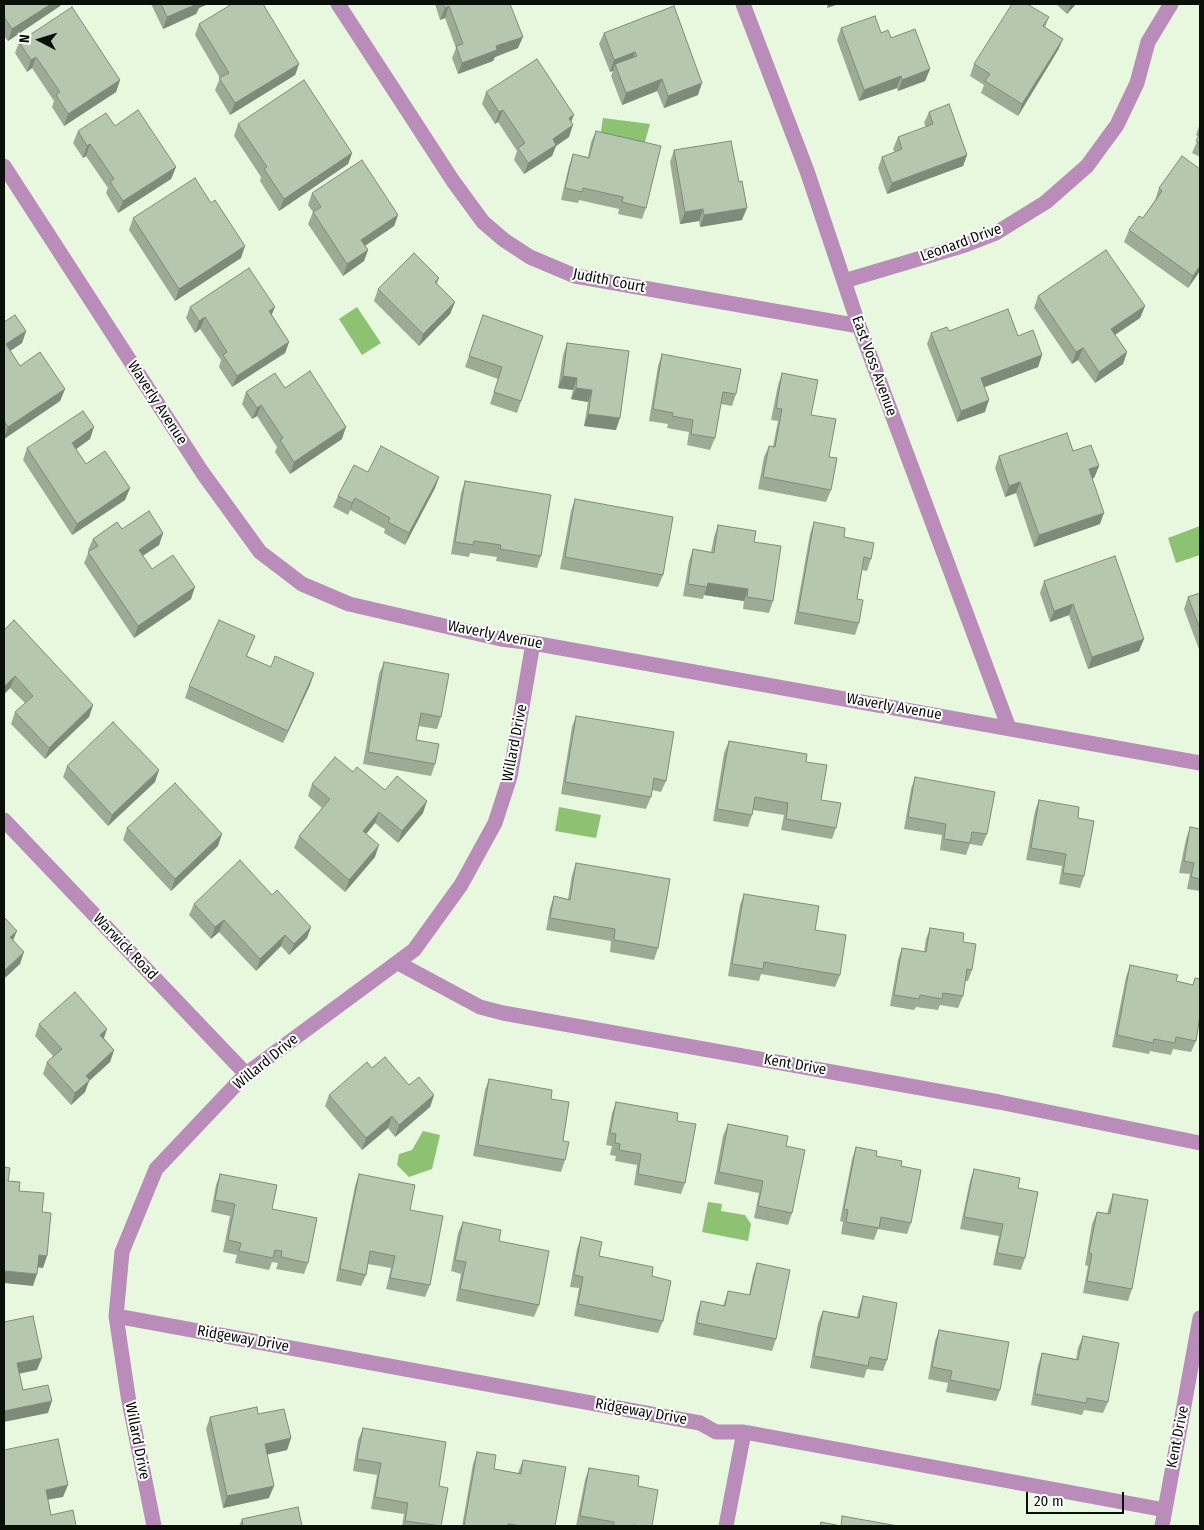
<!DOCTYPE html>
<style>
body{margin:0}
#map{position:relative;width:1204px;height:1530px;overflow:hidden;background:#e7f8df;font-family:"Fira Sans Condensed",sans-serif}
canvas{display:block}
.frame{position:absolute;inset:0;border:5px solid #0a1008;pointer-events:none}
.north{position:absolute;left:15px;top:15px;width:50px;height:50px;-webkit-text-stroke:4px #fff;paint-order:stroke;rotate:275deg;font-size:14px;font-weight:700;line-height:20px;text-align:center;color:#0a1008}
.north::after{content:'';display:block;margin:auto;width:18px;height:22px;background:#0a1008;clip-path:polygon(50% 0,100% 100%,50% 72%,0 100%)}
.scale{position:absolute;left:1026px;top:1492px;width:98px;height:22px;box-sizing:border-box;border:2px solid #0a1008;border-top:0;padding-left:6px;font-size:15px;line-height:18px;white-space:nowrap;color:#0a1008;-webkit-text-stroke:4px #fff;paint-order:stroke}
</style>
<div id="map">
<canvas width="1204" height="1530"></canvas>
<div class="frame"></div>
<div class="north">N</div>
<div class="scale">20 m</div>
</div>
<script>
const context = document.querySelector('canvas').getContext('2d');
context.lineJoin = 'round';
function paint(path, color) {
  context.fillStyle = color;
  context.fill(path, 'evenodd');
}
function toPath(rows) {
  const path = new Path2D();
  for (const r of rows) {
    path.moveTo(r[0], r[1]);
    for (let i = 2; i < r.length; i += 2) path.lineTo(r[i], r[i + 1]);
  }
  return path;
}
function strokePath(path, color, width, dash) {
  context.strokeStyle = color;
  context.lineWidth = width;
  context.lineCap = dash ? 'butt' : 'round';
  context.setLineDash(dash || []);
  context.stroke(path);
}
function write(font, color, halo, rows, align = 'center') {
  context.font = font + ' "Fira Sans Condensed",sans-serif';
  context.lineWidth = 4;
  context.setLineDash([]);
  context.textBaseline = 'middle';
  context.strokeStyle = halo;
  context.fillStyle = color;
  for (const [text, x, y, turn = 0] of rows) {
    context.save();
    context.translate(x, y);
    context.rotate((+turn || 0) * Math.PI / 180);
    context.textAlign = isNaN(turn) ? turn : align;
    if (halo) context.strokeText(text, 0, 0);
    context.fillText(text, 0, 0);
    context.restore();
  }
}
paint(toPath([
 [603,118,650,124,643,149,600,137],
 [357,307,381,343,362,355,339,319],
 [1200,526,1200,555,1176,563,1168,538],
 [559,807,601,815,596,838,555,831],
 [423,1131,440,1135,432,1169,409,1177,397,1165,399,1154,412,1150],
 [708,1202,722,1204,721,1211,745,1215,751,1224,748,1241,702,1232]
]), '#8cc272');
strokePath(toPath([
 [338,4,453,181,483,222,504,240,530,257,575,276,859,326],
 [743,4,807,171,859,326,1009,728],
 [4,166,202,472,260,552,302,584,349,604,501,639,533,643,1200,763],
 [844,281,965,245,996,233,1046,202,1087,166,1117,125,1137,83,1148,42,1171,4],
 [4,820,246,1074],
 [398,963,480,1007,503,1013,999,1102,1200,1143],
 [116,1316,700,1423,716,1432,744,1432,1165,1510],
 [154,1526,128,1396,116,1316,122,1252,156,1169,246,1074,414,950,461,885,495,823,510,777,533,643],
 [726,1526,744,1432],
 [1162,1526,1200,1318]
]), '#b98cb9', 15);
paint(toPath([
 [4,4,61,4,60,6,8,41,4,36],
 [151,4,208,4,199,8,196,14,163,29],
 [435,4,510,4,518,48,495,57,493,61,458,74,452,58,456,48,445,18,440,20],
 [1056,4,1076,4,1067,14],
 [674,6,698,95,664,108,657,91,622,105,611,76,613,71,610,72,599,44,604,33],
 [1049,17,1045,27,1063,39,1058,50,1018,116,981,93,984,85,970,76,974,64],
 [199,24,299,64,295,75,230,115,215,90,220,78,195,35],
 [841,28,881,33,891,38,930,69,925,81,898,91,897,88,859,101,837,40],
 [19,42,120,80,116,92,64,126,52,107,54,101,32,68,27,72,15,53],
 [486,92,571,122,569,137,556,146,552,156,524,174,514,160,517,151,498,122,495,124,482,104],
 [929,112,967,155,963,166,887,194,878,168,882,157,895,152,893,149,898,137,926,127,924,123],
 [1200,123,1200,157,1192,153,1199,137,1196,135],
 [238,124,352,153,348,164,279,211,260,181,261,177,234,136],
 [115,126,176,167,171,179,118,213,106,193,108,188,86,156,83,158,73,143,78,131],
 [596,131,646,208,642,219,618,214,619,209,579,200,578,203,561,200,569,166,573,154,588,157,591,142],
 [674,150,742,220,700,227,699,221,680,224,670,162],
 [1200,169,1200,271,1188,288,1124,242,1129,230,1143,218,1155,200,1159,188],
 [312,193,398,215,394,226,365,246,368,250,364,261,343,276,308,224,313,212,308,205],
 [133,218,241,258,175,301,129,230],
 [439,278,437,284,455,302,450,314,419,346,374,301,378,289],
 [1038,296,1145,306,1140,318,1115,335,1127,352,1123,364,1095,383,1078,360,1072,364,1034,308],
 [190,307,272,315,289,342,285,353,232,387,219,367,221,360,200,329,195,333,186,318],
 [483,315,543,336,517,413,490,404,498,379,465,367],
 [4,322,26,331,22,343,10,351,20,366,65,389,60,401,4,439],
 [949,331,1018,336,1042,355,1038,367,984,387,985,412,957,422,927,344,931,333],
 [567,343,616,430,584,426,588,402,571,399,573,390,558,388,563,355],
 [662,354,736,394,732,406,721,404,715,438,710,450,687,445,689,432,667,428,668,424,649,421,658,366],
 [782,373,811,415,829,457,831,490,826,502,758,489,764,457,769,446,773,446,778,421,771,420,778,385],
 [285,388,342,439,290,474,275,452,277,447,257,416,252,419,242,404,246,392],
 [90,439,76,449,86,464,130,488,125,500,72,535,23,460,27,448],
 [1073,451,1099,466,1094,478,1092,478,1100,524,1034,547,1016,493,1005,497,995,468,999,456],
 [368,472,439,477,435,488,405,545,384,533,385,529,350,510,348,515,333,507,338,496],
 [465,481,541,556,537,568,496,561,497,557,470,553,469,557,451,554,461,493],
 [575,499,663,575,658,587,560,569,571,511],
 [814,522,844,537,871,559,867,571,862,570,857,599,859,623,855,635,794,624,810,534],
 [718,525,754,542,773,601,769,613,743,609,744,601,704,595,703,599,683,596,689,561,693,549,711,552,714,537],
 [122,529,163,533,159,545,143,556,152,569,191,599,134,638,84,563,89,551,88,550,93,539],
 [1044,581,1139,651,1088,669,1069,615,1050,622,1040,593],
 [1200,593,1200,652,1184,609,1188,597],
 [4,630,93,705,89,717,45,759,11,724,15,712,25,703,10,688,4,694],
 [255,636,247,656,271,667,314,673,310,685,283,743,185,698,189,686],
 [384,662,441,717,437,729,418,726,416,740,435,764,431,776,363,764,379,674],
 [576,716,666,781,661,792,652,790,651,797,646,809,561,794,572,727],
 [729,741,806,762,821,800,836,828,832,839,781,830,784,815,753,810,752,815,748,827,713,821,724,753],
 [67,766,155,782,108,826,63,777],
 [353,772,385,790,423,813,398,843,375,823,366,834,375,857,345,892,294,848,299,836,322,808,308,796,312,784],
 [915,777,987,834,982,846,970,844,966,855,940,850,942,835,904,829,911,789],
 [1039,800,1078,818,1084,876,1080,888,1059,884,1062,866,1026,860,1035,811],
 [1190,827,1200,829,1200,891,1187,889,1190,874,1179,873,1186,839],
 [127,828,218,846,171,891,123,840],
 [576,863,658,948,654,960,610,952,611,941,546,930,550,908,554,896,568,899,572,875],
 [744,894,815,930,840,975,835,987,761,974,759,981,728,976,740,905],
 [272,895,311,927,307,938,289,955,281,946,256,971,219,932,211,939,189,915,194,904],
 [930,928,963,942,972,970,968,981,965,981,963,996,958,1008,940,1005,938,1010,916,1007,914,1010,890,1006,898,960,902,948,924,952,926,939],
 [1130,965,1176,981,1193,985,1195,978,1200,979,1200,1022,1199,1022,1196,1041,1191,1052,1173,1049,1171,1055,1150,1051,1149,1054,1112,1047,1126,977],
 [39,1024,107,1029,104,1038,114,1050,110,1062,89,1081,85,1092,71,1105,43,1074,47,1062,53,1056,35,1036],
 [372,1068,409,1085,434,1095,430,1107,395,1137,388,1128,362,1150,325,1106,329,1095],
 [489,1079,551,1099,563,1141,565,1160,561,1172,473,1156,485,1090],
 [616,1102,677,1121,685,1183,681,1194,634,1185,637,1165,615,1161,616,1156,610,1155,612,1146,606,1145,612,1113],
 [728,1124,786,1146,792,1213,788,1225,754,1218,759,1193,714,1184,723,1136],
 [856,1147,901,1166,911,1223,907,1234,878,1229,874,1240,841,1234,843,1222,840,1221,852,1159],
 [974,1169,1025,1258,1021,1270,993,1265,999,1236,960,1229,970,1181],
 [220,1174,272,1209,308,1263,304,1274,276,1269,278,1263,272,1262,269,1270,235,1263,237,1255,223,1252,230,1216,211,1212,216,1185],
 [359,1174,410,1210,430,1285,425,1297,386,1289,391,1268,368,1264,366,1275,361,1286,336,1281,355,1186],
 [1113,1194,1132,1289,1128,1301,1083,1293,1088,1266,1085,1265,1092,1224,1097,1212,1107,1214,1109,1206],
 [463,1222,539,1305,534,1317,456,1301,461,1274,451,1271,458,1233],
 [581,1237,599,1256,652,1276,663,1321,658,1333,574,1316,579,1288,570,1287,577,1249],
 [757,1263,776,1339,772,1351,693,1335,697,1313,701,1301,723,1306,728,1291,749,1295,753,1275],
 [863,1296,887,1360,883,1371,867,1369,864,1378,810,1368,818,1323,823,1311,857,1317,859,1308],
 [939,1330,1000,1390,996,1401,946,1392,948,1383,928,1379,935,1341],
 [1083,1336,1108,1402,1103,1413,1084,1410,1082,1415,1031,1405,1038,1365,1042,1353,1076,1359,1078,1348],
 [210,1417,291,1438,287,1450,267,1454,269,1498,223,1508,206,1429],
 [363,1428,439,1486,441,1526,402,1526,404,1514,371,1509,377,1475,353,1471,358,1440],
 [477,1452,494,1469,518,1473,523,1460,555,1526,462,1526,473,1464],
 [589,1468,638,1486,652,1526,576,1526,585,1480],
 [242,1519,302,1526,239,1526]
]), '#9dab96');
paint(toPath([
 [51,4,61,4,60,6,8,41,12,29],
 [197,4,208,4,199,8,196,14,163,29,167,17],
 [828,4,839,4,827,8],
 [1071,4,1076,4,1067,14],
 [449,6,445,18,440,20,445,8],
 [523,37,518,48,495,57,493,61,458,74,462,63,496,46],
 [1063,39,1058,50,1018,116,1022,104],
 [635,52,631,64,615,64,613,71,610,72,614,60],
 [36,57,32,68,27,72,31,60],
 [299,64,295,75,230,115,235,103],
 [930,69,925,81,898,91,902,80],
 [901,76,897,88,859,101,864,90],
 [662,79,657,91,622,105,626,93],
 [120,80,116,92,64,126,68,114],
 [702,83,698,95,664,108,668,96],
 [503,110,498,122,495,124,499,112],
 [574,115,569,127,569,118],
 [573,125,569,137,556,146,552,156,524,174,528,163,553,139],
 [90,144,86,156,83,158,87,146],
 [352,153,348,164,279,211,284,199],
 [967,155,963,166,887,194,892,183],
 [176,167,171,179,118,213,123,201],
 [747,208,742,220,700,227,704,215],
 [703,209,699,221,680,224,685,212],
 [398,215,394,226,357,251,361,240],
 [245,246,241,258,175,301,179,289],
 [368,250,364,261,343,276,347,264],
 [1200,266,1200,271,1188,288,1193,276],
 [455,302,450,314,419,346,423,334],
 [1145,306,1140,318,1107,340,1111,329],
 [275,307,270,319,269,311],
 [205,317,200,329,195,333,199,321],
 [26,331,22,343,4,355,6,344],
 [289,342,285,353,232,387,237,376],
 [1083,348,1078,360,1072,364,1076,352],
 [1127,352,1123,364,1095,383,1099,372],
 [1042,355,1038,367,977,390,981,378],
 [563,376,577,378,573,390,558,388],
 [576,388,592,390,588,402,571,399],
 [65,389,60,401,4,439,8,427],
 [989,400,985,412,957,422,961,411],
 [261,405,257,416,252,419,257,408],
 [588,414,620,418,616,430,584,426],
 [94,427,90,439,68,455,72,443],
 [346,427,342,439,290,474,294,462],
 [1099,466,1094,478,1085,481,1089,469],
 [439,477,435,488,405,545,409,533],
 [1020,482,1016,493,1005,497,1009,486],
 [130,488,125,500,72,535,77,524],
 [355,498,350,510,348,515,352,503],
 [1104,513,1100,524,1034,547,1039,535],
 [163,533,159,545,134,561,139,550],
 [708,583,748,589,744,601,704,595],
 [195,587,191,599,134,638,138,626],
 [1073,604,1069,615,1050,622,1054,611],
 [1144,639,1139,651,1088,669,1092,657],
 [314,673,310,685,283,743,288,731],
 [15,676,10,688,4,694,4,687],
 [93,705,89,717,45,759,49,748],
 [159,770,155,782,108,826,112,815],
 [427,801,423,813,398,843,402,831],
 [379,812,375,823,359,843,363,831],
 [222,834,218,846,171,891,175,879],
 [379,845,375,857,345,892,349,880],
 [224,920,219,932,211,939,215,927],
 [311,927,307,938,289,955,294,944],
 [17,931,12,943,10,937],
 [285,935,281,946,256,971,260,959],
 [24,952,20,964,4,979,4,971],
 [107,1029,103,1040,100,1035],
 [114,1050,110,1062,89,1081,85,1092,71,1105,75,1093,86,1076],
 [434,1095,430,1107,395,1137,399,1125],
 [392,1116,388,1128,362,1150,366,1138],
 [39,1255,47,1256,43,1268,34,1267],
 [4,1271,37,1274,33,1286,4,1283],
 [42,1358,37,1370,13,1375,17,1363],
 [52,1401,48,1413,4,1422,4,1411],
 [291,1438,287,1450,261,1456,265,1444],
 [68,1485,63,1497,41,1501,46,1490],
 [274,1486,269,1498,223,1508,227,1496]
]), '#7f8b7a');
const building = toPath([
 [4,4,51,4,12,29,4,17,4,4],
 [161,4,197,4,167,17,161,4],
 [232,4,263,4,299,64,235,103,219,78,229,73,199,24,232,4],
 [443,4,510,4,523,37,496,46,497,50,462,63,456,46,463,44,449,6,445,8,443,4],
 [1012,4,1027,4,1049,17,1043,26,1063,39,1022,104,985,81,990,74,974,64,1012,4],
 [674,6,702,83,668,96,662,79,626,93,615,64,637,56,635,52,614,60,604,33,674,6],
 [72,7,120,80,68,114,56,95,60,92,36,57,31,60,19,42,72,7],
 [875,16,881,33,888,30,891,38,915,29,930,69,902,80,901,76,864,90,841,28,875,16],
 [537,59,574,115,569,118,573,125,553,139,556,145,528,163,518,148,525,143,503,110,499,112,486,92,537,59],
 [304,80,352,153,284,199,264,169,267,167,238,124,304,80],
 [949,104,967,155,892,183,882,157,902,149,898,137,933,124,929,112,949,104],
 [138,110,176,167,123,201,110,182,114,179,90,144,87,146,78,131,106,113,115,126,138,110],
 [596,131,661,146,646,208,622,202,623,197,583,188,582,192,565,188,573,154,589,158,596,131],
 [1200,133,1200,143,1196,141,1200,133],
 [731,141,739,182,742,181,747,208,704,215,703,209,685,212,674,150,731,141],
 [1182,156,1200,169,1200,266,1193,276,1129,230,1139,216,1143,218,1162,191,1159,188,1182,156],
 [362,160,398,215,361,240,368,250,347,264,313,212,321,207,312,193,362,160],
 [195,178,211,203,215,200,245,246,179,289,133,218,195,178],
 [1106,250,1145,306,1111,329,1127,352,1099,372,1083,348,1076,352,1038,296,1106,250],
 [414,253,439,278,435,282,455,302,423,334,378,289,414,253],
 [249,268,275,307,269,311,289,342,237,376,223,355,227,352,205,317,199,321,190,307,249,268],
 [1008,309,1018,336,1033,330,1042,355,981,378,989,400,961,411,931,333,947,327,949,331,1008,309],
 [15,315,26,331,6,344,20,366,40,352,65,389,8,427,4,421,4,322,15,315],
 [483,315,543,336,521,401,494,392,502,367,469,356,483,315],
 [567,343,629,351,620,418,588,414,592,390,576,388,577,378,563,376,567,343],
 [662,354,741,369,736,394,723,392,715,438,691,434,693,420,672,416,673,413,653,409,662,354],
 [310,371,346,427,294,462,280,440,283,438,261,405,257,408,246,392,275,373,285,388,310,371],
 [782,373,818,380,811,415,836,419,829,457,837,458,831,490,763,477,769,446,775,447,782,409,776,408,782,373],
 [83,411,94,427,72,443,86,464,105,451,130,488,77,524,27,448,83,411],
 [1067,433,1073,451,1091,445,1099,466,1089,469,1104,513,1039,535,1020,482,1009,486,999,456,1067,433],
 [381,446,439,477,409,533,388,522,390,518,355,498,352,503,338,496,354,465,368,472,381,446],
 [465,481,551,495,541,556,500,549,501,545,474,541,473,545,455,542,465,481],
 [575,499,673,517,663,575,565,557,575,499],
 [149,511,163,533,139,550,152,569,173,555,195,587,138,626,88,552,98,546,93,539,117,522,122,529,149,511],
 [814,522,845,528,844,537,874,543,871,559,864,557,857,599,863,600,859,623,798,612,814,522],
 [718,525,756,531,754,542,781,546,773,601,747,597,748,589,708,583,707,587,688,584,693,549,714,553,718,525],
 [1115,556,1144,639,1092,657,1073,604,1054,611,1044,581,1115,556],
 [1200,593,1200,629,1188,597,1200,593],
 [14,620,93,705,49,748,15,712,33,696,15,676,4,687,4,630,14,620],
 [219,620,255,636,246,656,271,667,275,656,314,673,288,731,189,686,219,620],
 [384,662,449,674,441,717,421,713,416,740,439,744,435,764,368,752,384,662],
 [576,716,674,732,666,781,654,778,651,797,565,782,576,716],
 [113,722,159,770,112,815,67,766,113,722],
 [729,741,807,754,806,762,827,765,821,800,841,803,836,828,786,819,788,803,755,797,752,815,717,809,729,741],
 [335,757,353,772,357,767,385,790,397,776,427,801,402,831,379,812,363,831,379,845,349,880,299,836,330,799,312,784,335,757],
 [915,777,995,792,987,834,972,832,970,843,944,839,946,824,908,817,915,777],
 [175,783,222,834,175,879,127,828,175,783],
 [1039,800,1079,807,1078,818,1094,821,1084,876,1063,873,1066,854,1031,848,1039,800],
 [1190,827,1200,829,1200,879,1191,877,1194,863,1184,861,1190,827],
 [240,860,272,895,277,890,311,927,294,944,285,935,260,959,224,920,215,927,194,904,240,860],
 [576,863,670,879,658,948,614,940,615,929,550,918,554,896,570,900,576,863],
 [744,894,819,906,815,930,846,935,840,975,764,962,763,969,732,964,744,894],
 [4,917,17,931,10,937,24,952,4,971,4,917],
 [930,928,964,933,963,942,976,944,972,970,967,969,963,996,943,993,942,999,920,995,919,999,894,995,902,948,926,952,930,928],
 [1130,965,1178,975,1176,981,1193,985,1195,978,1200,979,1200,1016,1196,1041,1176,1037,1175,1043,1154,1039,1153,1043,1117,1035,1130,965],
 [75,992,107,1029,100,1035,114,1050,86,1076,90,1080,75,1093,47,1062,62,1049,39,1024,75,992],
 [385,1057,409,1085,419,1077,434,1095,399,1125,392,1116,366,1138,329,1095,367,1062,372,1068,385,1057],
 [489,1079,552,1090,551,1099,569,1102,563,1141,569,1142,565,1160,478,1145,489,1079],
 [616,1102,678,1113,677,1121,696,1124,685,1183,638,1174,641,1154,619,1150,620,1144,615,1143,616,1134,610,1133,616,1102],
 [728,1124,788,1136,786,1146,805,1150,792,1213,758,1206,763,1181,719,1172,728,1124],
 [856,1147,877,1151,876,1156,902,1161,901,1166,921,1170,911,1223,881,1217,879,1228,846,1222,848,1210,844,1209,856,1147],
 [4,1167,10,1168,8,1181,20,1182,19,1191,44,1193,42,1212,51,1213,47,1256,39,1255,37,1274,4,1271,4,1167],
 [974,1169,1020,1178,1018,1188,1038,1192,1025,1258,997,1253,1003,1224,964,1217,974,1169],
 [220,1174,277,1185,272,1209,317,1218,308,1263,281,1257,282,1251,275,1250,273,1258,239,1251,241,1243,228,1240,235,1204,215,1200,220,1174],
 [359,1174,415,1185,410,1210,443,1216,430,1285,390,1278,395,1256,370,1251,366,1275,340,1269,359,1174],
 [1113,1194,1148,1200,1132,1289,1087,1281,1092,1254,1089,1253,1097,1212,1110,1214,1113,1194],
 [463,1222,501,1230,499,1241,549,1251,539,1305,460,1289,466,1262,455,1260,463,1222],
 [581,1237,602,1242,599,1256,653,1267,652,1276,671,1281,663,1321,578,1304,583,1277,574,1275,581,1237],
 [757,1263,790,1270,776,1339,697,1323,701,1301,725,1306,728,1291,750,1295,757,1263],
 [863,1296,897,1303,887,1360,870,1357,868,1366,814,1356,823,1311,859,1318,863,1296],
 [33,1316,42,1358,17,1363,23,1390,48,1385,52,1401,4,1411,4,1322,33,1316],
 [939,1330,1009,1342,1000,1390,950,1380,952,1371,932,1367,939,1330],
 [1083,1336,1119,1343,1108,1402,1087,1398,1086,1403,1035,1394,1042,1353,1078,1360,1083,1336],
 [257,1407,258,1414,284,1409,291,1438,265,1444,274,1486,227,1496,210,1417,257,1407],
 [363,1428,446,1442,439,1486,448,1488,441,1526,405,1521,408,1503,375,1497,381,1463,357,1459,363,1428],
 [58,1439,68,1485,46,1490,51,1515,73,1510,76,1526,4,1526,4,1450,58,1439],
 [477,1452,496,1455,494,1469,521,1474,523,1460,566,1467,555,1526,522,1526,508,1524,507,1526,464,1526,477,1452],
 [589,1468,639,1476,638,1486,658,1490,652,1526,639,1526,634,1525,634,1526,614,1526,614,1522,580,1516,589,1468],
 [298,1507,302,1526,243,1526,242,1519,298,1507],
 [842,1516,898,1526,820,1526,821,1522,841,1526,842,1516]
]);
paint(building, '#b6c7af');
strokePath(building, '#7f8b7a', 1);
write('15px', '#0a1008', '#fff', [
 ["Leonard Drive",961,243,-20],
 ["Judith Court",609,281,11],
 ["East Voss Avenue",874,366,70],
 ["Waverly Avenue",157,403,57],
 ["Waverly Avenue",495,635,11],
 ["Waverly Avenue",894,707,10],
 ["Willard Drive",515,743,-79],
 ["Warwick Road",125,947,46],
 ["Willard Drive",266,1062,-39],
 ["Kent Drive",795,1065,10],
 ["Ridgeway Drive",243,1339,10],
 ["Ridgeway Drive",641,1412,10],
 ["Kent Drive",1178,1437,-79],
 ["Willard Drive",137,1441,79]
]);
</script>
